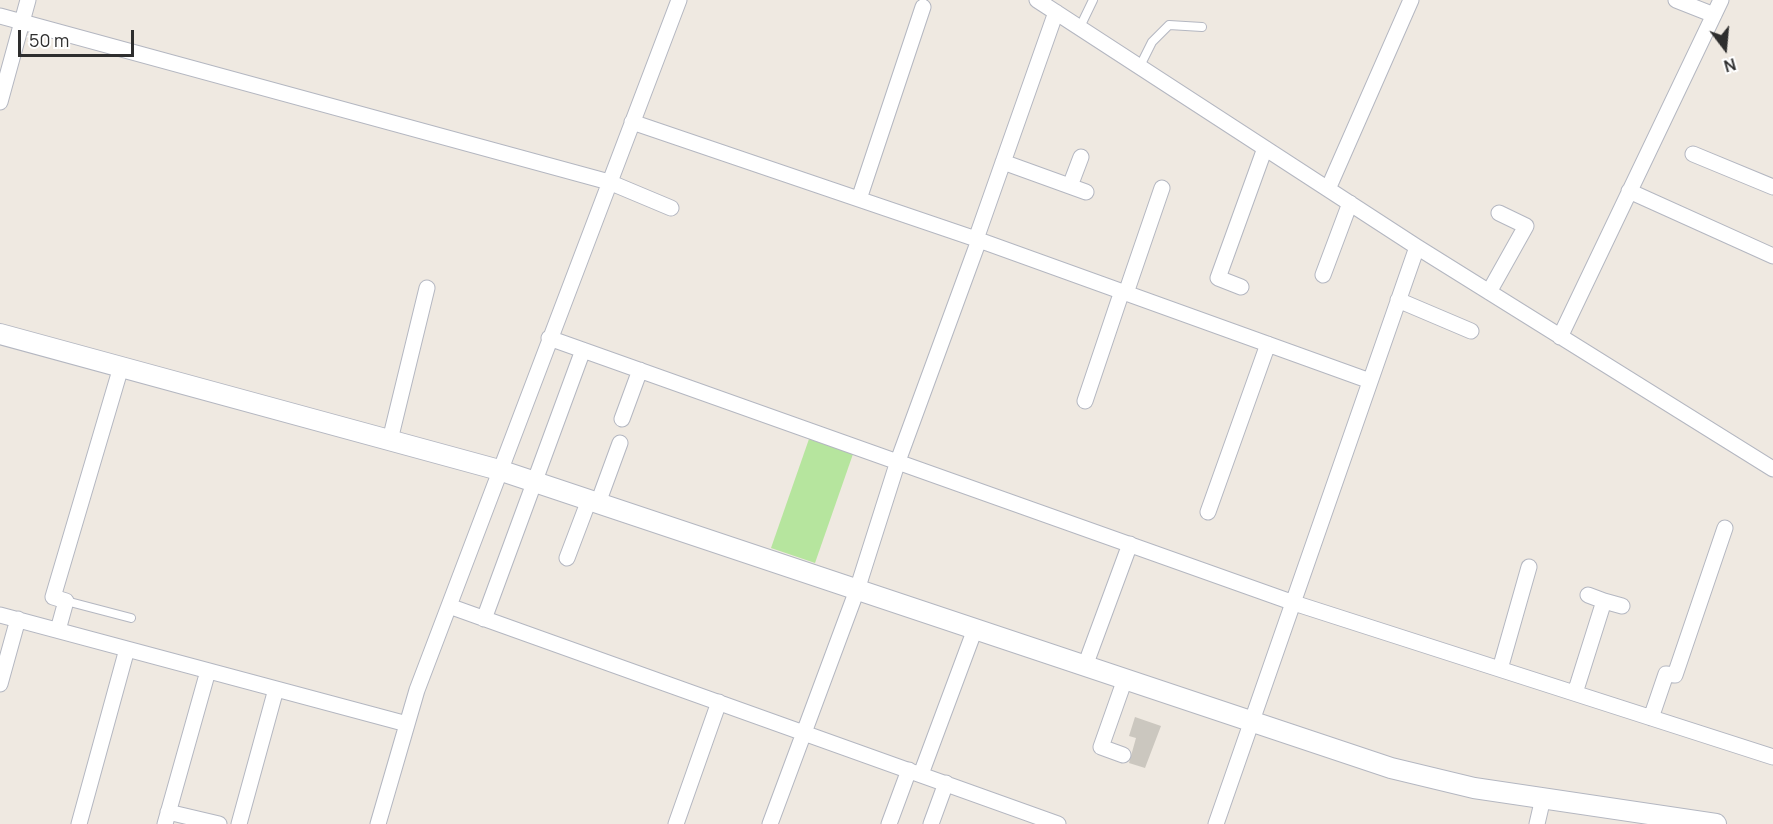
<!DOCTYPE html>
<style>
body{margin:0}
#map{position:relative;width:1773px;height:824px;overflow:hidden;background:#efe9e1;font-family:Manrope,sans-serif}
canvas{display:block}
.north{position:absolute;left:1695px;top:18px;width:60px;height:60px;-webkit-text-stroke:4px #fff;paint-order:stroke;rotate:164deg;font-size:16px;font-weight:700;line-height:24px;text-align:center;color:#2e2e2e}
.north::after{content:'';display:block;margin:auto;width:21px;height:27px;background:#2e2e2e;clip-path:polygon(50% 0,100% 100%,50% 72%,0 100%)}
.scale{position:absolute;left:18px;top:30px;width:116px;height:27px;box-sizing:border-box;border:3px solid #2e2e2e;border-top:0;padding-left:8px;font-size:18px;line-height:21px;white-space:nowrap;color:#2e2e2e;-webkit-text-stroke:4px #fff;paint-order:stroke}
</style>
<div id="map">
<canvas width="1773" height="824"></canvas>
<div class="north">N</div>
<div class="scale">50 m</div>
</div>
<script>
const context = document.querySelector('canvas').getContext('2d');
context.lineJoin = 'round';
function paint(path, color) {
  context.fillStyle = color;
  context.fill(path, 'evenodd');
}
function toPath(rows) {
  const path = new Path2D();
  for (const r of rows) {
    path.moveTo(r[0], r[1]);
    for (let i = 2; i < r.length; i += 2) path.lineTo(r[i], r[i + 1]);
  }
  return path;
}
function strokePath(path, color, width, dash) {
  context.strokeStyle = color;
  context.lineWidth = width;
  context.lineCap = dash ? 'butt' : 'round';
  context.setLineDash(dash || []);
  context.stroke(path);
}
paint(toPath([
 [809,439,853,454,815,563,771,548]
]), '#b6e59e');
paint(toPath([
 [1135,717,1161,726,1145,768,1129,763,1136,738,1129,736]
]), '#cbc7bf');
const service = toPath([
 [1080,27,1093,0],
 [1140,66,1152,42,1169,25,1202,27],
 [66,601,131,618]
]);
const minor = toPath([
 [1037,0,1417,247,1773,469],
 [1676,0,1714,15],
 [0,16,609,182,671,208],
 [0,102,28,0],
 [632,122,976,239,1370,381],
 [1693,154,1773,187],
 [1003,162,1086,192],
 [1070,186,1081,157],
 [1328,189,1411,0],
 [1629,191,1773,256],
 [859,199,923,7],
 [976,239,1056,12],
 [1323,275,1350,203],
 [1241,287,1218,278,1265,148],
 [1489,292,1526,226,1499,213],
 [1126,293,1162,188],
 [1398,300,1471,331],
 [1560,337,1721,0],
 [549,338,1294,603,1773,757],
 [1085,401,1122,291],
 [622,419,640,370],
 [390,440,427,288],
 [598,503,620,443],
 [1208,512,1268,344],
 [567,558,589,500],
 [1588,595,1604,601],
 [449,606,1058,824],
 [0,615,407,724],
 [484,619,583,350],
 [58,630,66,601,53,597,121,367],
 [1085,666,1130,544],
 [1500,669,1529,567],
 [0,684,18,619],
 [1575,693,1604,601,1622,606],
 [1651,718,1666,674,1675,675,1725,528],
 [1123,755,1101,747,1125,679],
 [921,774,975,629],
 [168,812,219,824],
 [79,824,127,649],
 [165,824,208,671],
 [239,824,276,689],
 [378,824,417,690,679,0],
 [676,824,719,702],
 [770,824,857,590,898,461,979,240],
 [889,824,909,770],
 [931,824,946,783],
 [1216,824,1417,247],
 [1537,824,1543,798]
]);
const tertiary = toPath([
 [0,334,499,470,1391,768,1474,788,1716,824]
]);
strokePath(service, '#b4b7c1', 10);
strokePath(minor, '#b4b7c1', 17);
strokePath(tertiary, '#b4b7c1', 22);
strokePath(service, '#fff', 8);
strokePath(minor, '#fff', 15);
strokePath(tertiary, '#fff', 20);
</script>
